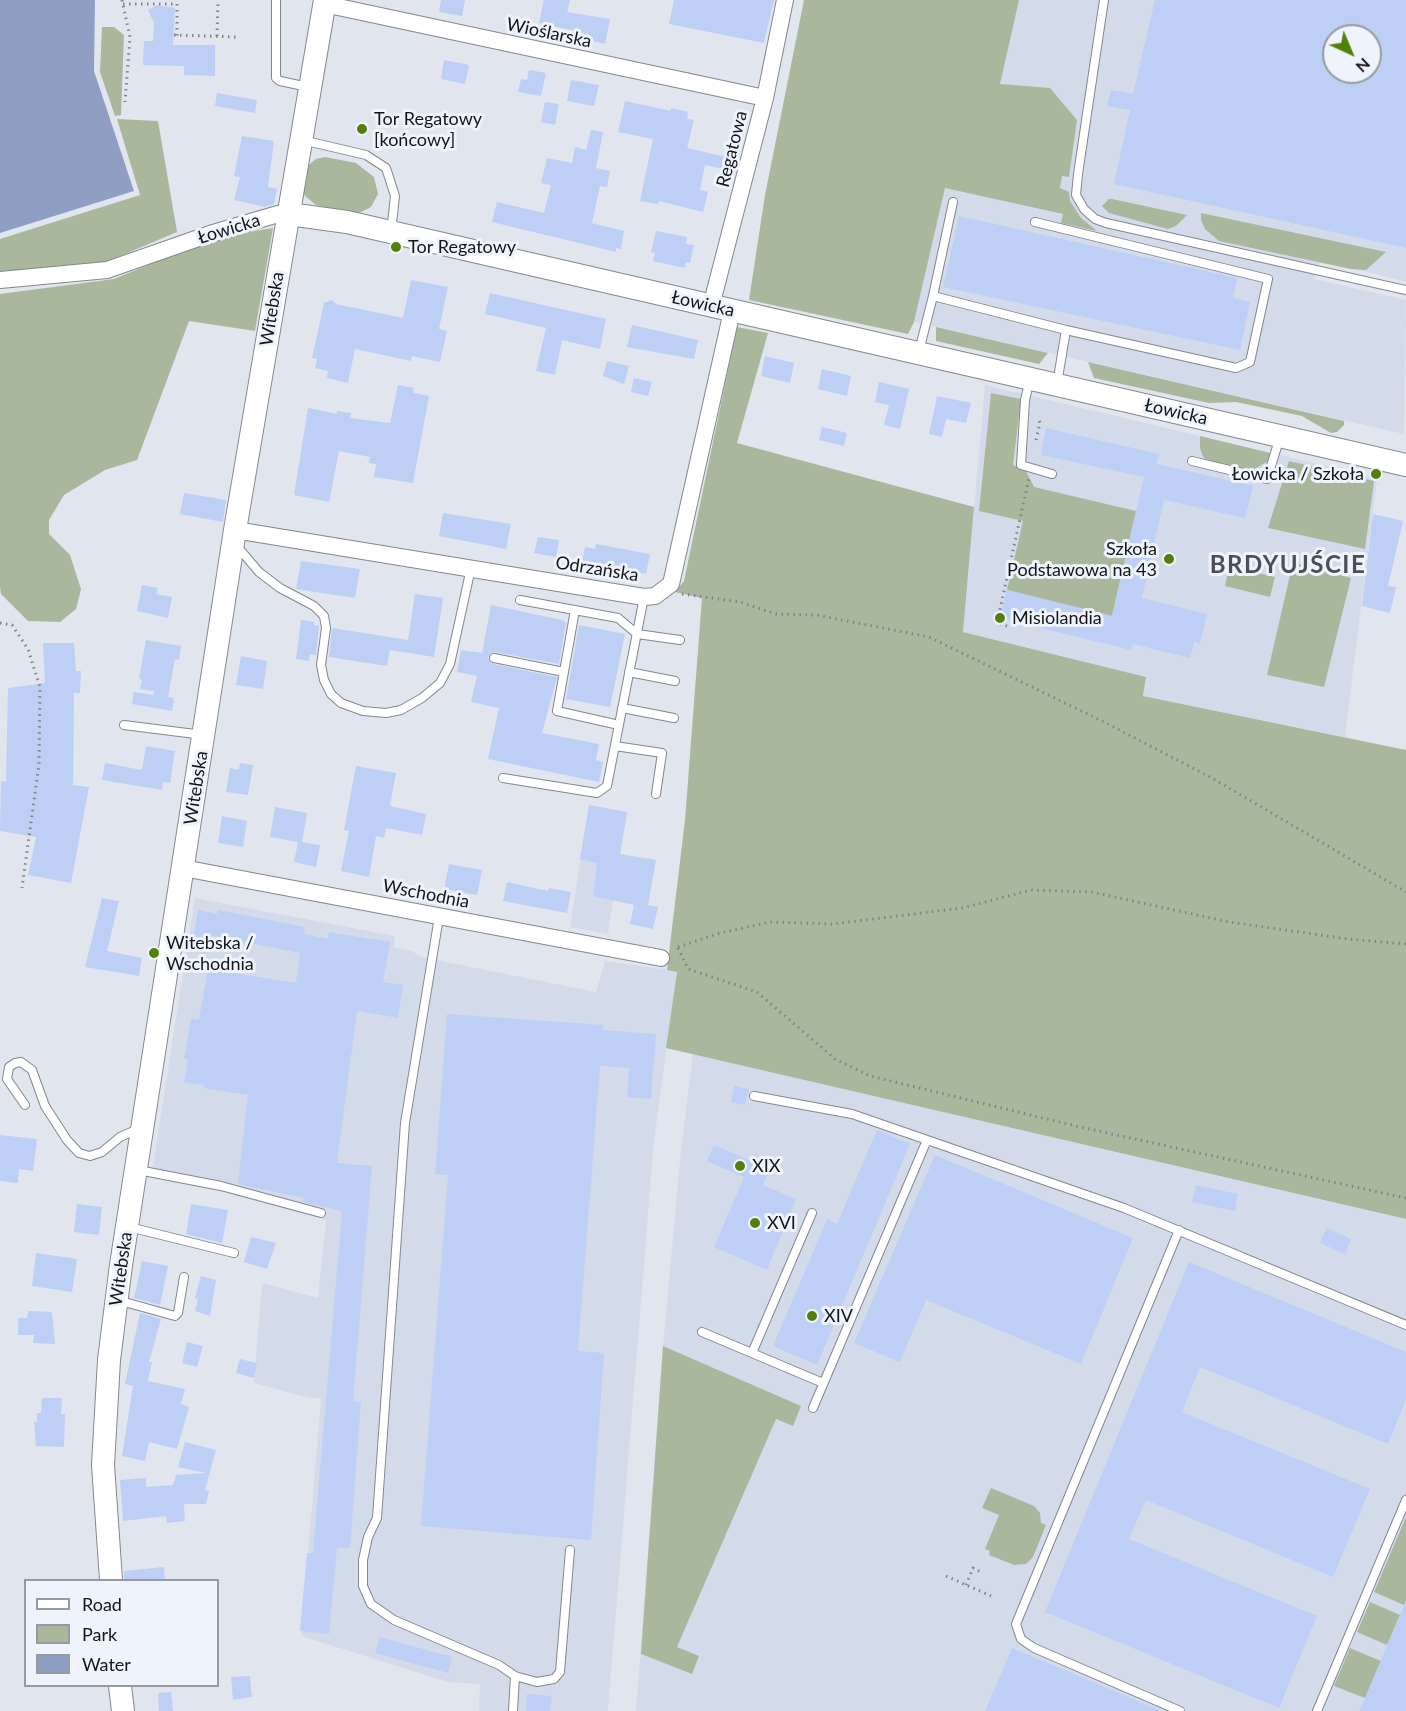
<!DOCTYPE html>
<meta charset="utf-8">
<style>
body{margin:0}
#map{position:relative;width:1406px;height:1711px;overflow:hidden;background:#e1e5ee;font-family:Lato,sans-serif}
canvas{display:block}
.legend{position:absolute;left:24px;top:1579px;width:195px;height:108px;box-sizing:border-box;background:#eef3fc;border:2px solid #979ba1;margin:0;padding:8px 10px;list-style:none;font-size:18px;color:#151619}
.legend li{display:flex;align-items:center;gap:12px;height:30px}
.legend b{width:30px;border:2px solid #979ba1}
.north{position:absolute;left:1322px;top:24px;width:60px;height:60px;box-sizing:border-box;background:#eef3fc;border:2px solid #979ba1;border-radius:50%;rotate:136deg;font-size:16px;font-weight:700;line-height:24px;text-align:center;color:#151619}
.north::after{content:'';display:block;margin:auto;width:21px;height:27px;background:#52800a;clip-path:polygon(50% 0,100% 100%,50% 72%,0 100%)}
</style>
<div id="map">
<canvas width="1406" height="1711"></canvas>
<ul class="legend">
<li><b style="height:8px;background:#fff"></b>Road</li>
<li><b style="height:16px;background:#a9b89d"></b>Park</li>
<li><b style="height:16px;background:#8f9fc4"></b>Water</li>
</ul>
<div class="north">N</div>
</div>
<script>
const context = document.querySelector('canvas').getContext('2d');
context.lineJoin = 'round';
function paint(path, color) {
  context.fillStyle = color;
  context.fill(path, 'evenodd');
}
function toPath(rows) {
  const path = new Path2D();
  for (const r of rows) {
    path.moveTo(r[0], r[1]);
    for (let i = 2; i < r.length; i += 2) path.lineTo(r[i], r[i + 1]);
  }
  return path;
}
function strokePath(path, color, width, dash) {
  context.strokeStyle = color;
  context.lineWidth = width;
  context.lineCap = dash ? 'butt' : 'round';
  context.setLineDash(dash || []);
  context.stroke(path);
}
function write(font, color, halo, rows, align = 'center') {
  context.font = font + ' Lato,sans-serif';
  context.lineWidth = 6;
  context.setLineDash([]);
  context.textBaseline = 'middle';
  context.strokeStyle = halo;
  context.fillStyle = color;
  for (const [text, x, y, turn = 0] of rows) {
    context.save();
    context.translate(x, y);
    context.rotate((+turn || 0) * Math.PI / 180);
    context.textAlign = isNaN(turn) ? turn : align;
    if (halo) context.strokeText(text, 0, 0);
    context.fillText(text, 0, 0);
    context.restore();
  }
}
paint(toPath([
 [1005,0,1406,0,1406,282,1321,260,1314,279,1406,300,1404,434,914,322,944,188],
 [1334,36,1370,36,1370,72,1334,72],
 [985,385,1377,478,1345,737,1143,696,1146,677,963,632],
 [589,805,627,812,608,934,570,927],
 [195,898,395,936,394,947,412,951,421,957,596,992,605,961,677,971,654,1141,608,1711,479,1711,480,1684,448,1682,301,1636,321,1398,310,1398,254,1383,262,1283,318,1298,326,1220,204,1187,151,1178],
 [693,1054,1406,1219,1406,1711,636,1711,663,1346,681,1150]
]), '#d3dbea');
paint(toPath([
 [804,0,1019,0,1000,84,1050,88,1077,120,1069,177,1062,176,1060,188,1069,192,1070,201,1081,218,1097,231,1061,223,1063,214,945,188,914,322,908,334,749,300,765,195],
 [102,27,114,27,124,35,121,115,115,116,100,72],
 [117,119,158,121,177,232,99,265,0,273,0,239,140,195],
 [325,157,356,163,374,177,378,194,371,207,359,213,350,213,316,205,305,196,301,187,305,168,316,159],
 [1109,199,1112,199,1187,215,1176,226,1168,229,1109,213,1102,206],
 [1201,212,1201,213,1386,252,1366,270,1351,269,1219,241,1205,229,1201,220],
 [273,228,255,331,189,321,137,460,105,470,64,495,49,520,49,534,70,555,81,589,76,609,60,622,28,621,1,594,0,587,0,294,114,279,217,237],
 [737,327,768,333,737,443,974,507,963,632,1146,677,1143,696,1406,750,1406,1219,666,1048,677,972,667,970,685,820,702,598,675,592,684,581],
 [936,327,1048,353,1039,364,936,341],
 [1088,362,1344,421,1344,425,1337,432,1331,433,1302,416,1236,402,1209,403,1094,378],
 [991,393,1021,399,1013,465,1026,471,1034,487,1136,511,1112,616,1007,590,1023,521,979,511],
 [1200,436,1270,453,1268,461,1252,471,1210,462,1203,457,1200,448],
 [1289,461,1374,481,1365,549,1268,528],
 [1293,562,1351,578,1324,687,1267,675],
 [1229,566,1275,577,1270,597,1225,586],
 [663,1346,801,1406,793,1426,776,1419,677,1647,699,1656,692,1674,641,1654],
 [991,1488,1034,1506,1040,1513,1041,1523,1046,1525,1033,1557,1026,1564,1014,1565,989,1555,990,1551,985,1549,999,1515,982,1508],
 [1406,1517,1406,1600,1404,1605,1374,1592],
 [1370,1602,1400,1615,1387,1645,1357,1632],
 [1350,1648,1381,1661,1365,1698,1334,1686]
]), '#a9b89d');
paint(toPath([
 [0,0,95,0,94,71,134,191,0,233]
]), '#8f9fc4');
paint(toPath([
 [441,0,465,0,462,16,439,12],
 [544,0,570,0,567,12,610,19,605,44,583,39,584,33,539,23],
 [674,0,774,0,764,43,669,24],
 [1155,0,1406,0,1406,248,1114,184,1130,110,1107,106,1111,90,1133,94],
 [1334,36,1370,36,1370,72,1334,72],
 [157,5,175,8,173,45,215,45,215,76,184,75,184,66,143,65,144,41,153,41,154,23,148,10],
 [444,60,469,65,465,84,441,79],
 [529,70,546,73,541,96,518,92,521,79,527,80],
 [571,80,599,85,594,106,567,101],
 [217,93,257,100,255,113,215,106],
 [625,101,671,111,671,108,688,112,687,119,694,120,687,148,726,157,723,169,705,165,700,190,708,192,703,212,659,201,658,204,640,201,653,139,618,132],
 [545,102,559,104,555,125,541,122],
 [591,130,603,132,596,168,610,171,607,187,600,186,592,223,624,231,621,249,616,248,616,252,492,222,497,202,544,213,551,185,541,183,547,158,572,163,575,147,586,150],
 [242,136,274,141,268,187,277,189,274,204,265,207,234,200,240,177,234,176],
 [959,216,1237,278,1233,298,1250,302,1240,350,943,287],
 [656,231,687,237,686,244,694,245,690,263,686,262,685,268,653,261,655,253,651,252],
 [411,280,448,287,439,329,447,331,440,362,412,356,411,361,355,349,348,383,327,378,328,371,315,368,317,359,312,358,324,303,332,300,336,304,403,318],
 [490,293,606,319,600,349,562,340,555,375,536,371,546,328,485,314],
 [632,325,698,340,694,359,627,347],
 [765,356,794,363,790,383,761,376],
 [607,361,629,366,624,384,603,376],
 [822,369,851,376,847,396,818,389],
 [634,378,652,382,648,396,631,392],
 [879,382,909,389,900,429,884,425,889,405,875,402],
 [398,385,414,388,413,393,429,396,413,483,374,477,376,464,369,463,370,457,339,451,329,502,294,495,308,408,337,414,337,411,351,413,350,418,390,423],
 [937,396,971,403,966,423,946,419,942,437,929,434],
 [822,427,847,433,844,446,819,440],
 [1046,428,1159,454,1157,464,1253,486,1245,518,1164,500,1142,598,1207,614,1200,644,1194,642,1190,658,1133,644,1131,650,1000,618,1007,590,1112,616,1144,477,1041,455],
 [184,493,226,500,223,522,180,514],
 [443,513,511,524,506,549,439,536],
 [1373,514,1403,521,1388,586,1396,587,1390,613,1362,606],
 [538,537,559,540,556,557,534,553],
 [596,544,650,554,646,574,582,562,585,547,595,549],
 [301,561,360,569,355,598,296,589],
 [142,585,158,588,156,594,172,597,168,618,137,611],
 [415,594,443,598,434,657,390,650,387,666,329,657,332,628,408,640],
 [491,605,562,620,566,623,559,664,495,652,489,654,488,659,493,664,557,677,542,733,599,744,596,760,603,762,599,782,488,759,499,708,471,702,477,676,457,672,461,650,482,653],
 [301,620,314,622,314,625,319,626,316,655,310,654,309,661,296,659],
 [579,625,625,634,610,707,566,699],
 [146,640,181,646,179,660,175,659,168,697,174,698,172,711,132,704,134,692,153,695,154,691,140,689,142,680,139,679],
 [43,643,74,643,76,671,81,671,80,693,74,693,73,785,89,787,71,883,28,875,36,837,0,831,1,781,6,782,8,688,45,683],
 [241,656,267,661,263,689,236,685],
 [146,746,175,751,170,783,163,782,162,790,102,780,105,763,142,770],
 [240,763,253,765,248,795,226,792,230,768,239,770],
 [356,766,396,773,390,806,426,814,422,835,386,828,384,838,376,836,369,877,341,871,349,831,344,830],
 [589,805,627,812,620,854,656,860,648,905,658,907,653,929,630,924,634,905,593,896,597,863,580,859],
 [275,807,307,813,302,842,320,845,316,867,294,862,298,842,270,837],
 [222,816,247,821,243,847,218,843],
 [449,864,482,870,477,895,444,889],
 [507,882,548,891,549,888,571,892,567,913,503,901],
 [102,898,119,901,107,951,142,958,139,976,85,967],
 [198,910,217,914,218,910,305,927,304,934,328,939,329,932,390,942,383,982,403,985,398,1018,357,1011,337,1163,372,1166,353,1401,361,1402,350,1548,337,1548,329,1634,300,1631,307,1553,313,1553,342,1211,303,1202,304,1198,238,1184,248,1095,203,1088,204,1085,184,1082,188,1059,184,1059,191,1019,199,1020,208,969,296,983,300,953,209,935,206,953,191,950],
 [447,1014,603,1025,603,1030,656,1034,651,1099,627,1097,629,1068,600,1066,578,1351,604,1353,591,1540,421,1526,448,1175,435,1174],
 [734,1086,749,1089,745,1105,731,1102],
 [877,1130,910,1144,817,1365,773,1346,827,1219,837,1224],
 [0,1135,37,1139,33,1171,19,1169,18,1183,0,1181],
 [714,1145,770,1169,763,1185,796,1199,767,1270,714,1247,744,1177,707,1161],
 [935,1155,1133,1238,1081,1364,926,1300,900,1362,854,1343],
 [1196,1185,1238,1194,1235,1211,1192,1202],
 [77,1204,102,1207,99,1235,74,1232],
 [191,1204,228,1210,222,1243,186,1234],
 [1327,1228,1351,1239,1345,1254,1320,1243],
 [251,1237,276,1243,267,1269,244,1262],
 [36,1253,77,1259,72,1292,32,1286],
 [142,1261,168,1266,160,1305,134,1298],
 [1189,1262,1406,1352,1406,1399,1388,1444,1200,1367,1182,1412,1370,1489,1333,1577,1146,1500,1129,1539,1317,1616,1279,1708,1045,1612],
 [201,1276,216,1280,210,1316,195,1311,198,1299,195,1298],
 [28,1311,52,1312,55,1344,33,1343,34,1335,18,1335,18,1318,27,1318],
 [140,1313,161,1319,149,1362,152,1362,148,1381,185,1389,181,1404,189,1407,177,1449,149,1442,145,1461,122,1456,133,1386,125,1384],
 [187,1342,203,1346,197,1367,182,1363],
 [240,1359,257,1363,254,1378,236,1373],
 [42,1398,62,1398,61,1414,65,1414,64,1447,36,1446,34,1422,37,1422,37,1413,41,1413],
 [185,1442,216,1450,205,1490,209,1491,206,1504,184,1504,185,1521,167,1523,166,1516,123,1521,120,1480,146,1478,146,1487,173,1485,176,1475,206,1473,178,1467],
 [164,1567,165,1581,124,1581,124,1571],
 [1406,1601,1406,1711,1359,1711,1365,1698],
 [380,1637,452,1657,448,1673,375,1653],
 [1012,1648,1162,1711,985,1711],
 [250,1676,252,1697,233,1700,231,1677],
 [171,1692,173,1711,159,1711,158,1693],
 [527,1694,552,1696,550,1711,526,1711]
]), '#bdcff5');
const lane = toPath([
 [276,0,276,78,280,81,308,87],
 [1104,0,1078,174,1076,195,1084,209,1095,219,1106,223,1406,290],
 [302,140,366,155,386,168,395,196,391,232],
 [1035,222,1268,279,1250,362,1236,368,1066,330,1057,384],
 [933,296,953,202],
 [919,351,933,296,1066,330],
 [1030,379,1025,400,1021,465,1052,474],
 [1192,461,1267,479,1280,437],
 [236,545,259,572,280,588,314,606,324,616,326,628,321,665,324,680,331,694,341,703,363,711,386,713,401,710,422,698,440,683,450,664,471,568],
 [520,600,618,618,637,634,680,640],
 [575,610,557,711,619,725],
 [494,658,564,672],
 [629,672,675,681],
 [622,708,674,718],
 [124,725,203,735],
 [615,746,662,753,656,794],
 [503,778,597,793,607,786,644,597],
 [439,917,405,1123,377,1518,368,1537,363,1560,363,1586,371,1604,394,1620,499,1665,515,1676,537,1682,554,1679,560,1672,570,1550],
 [754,1096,852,1114,1124,1208,1406,1325],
 [25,1105,7,1079,9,1067,15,1063,21,1062,32,1070,45,1106,67,1140,79,1153,90,1156,102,1152,120,1137,138,1129],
 [138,1170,221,1186,321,1213],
 [129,1227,234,1253],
 [1179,1230,1016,1624,1021,1639,1034,1648,1180,1711],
 [117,1300,175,1316,178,1313,184,1277],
 [702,1332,823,1383],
 [752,1353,812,1213],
 [813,1408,927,1140],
 [513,1711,515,1676],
 [1317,1711,1406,1500]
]);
const street = toPath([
 [324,4,765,98],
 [0,280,107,270,210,234,278,214,289,214],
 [711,306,765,98,785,0],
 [235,530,644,597,655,596,671,584,732,311],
 [183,868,661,958]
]);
const secondary = toPath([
 [289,214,347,222,1406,465],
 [111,1580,103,1465,109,1360,121,1265,235,530,325,0],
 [120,1686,123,1711]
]);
strokePath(lane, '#83878f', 10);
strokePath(street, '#83878f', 18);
strokePath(secondary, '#83878f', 24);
strokePath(toPath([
 [122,0,130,37,125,102],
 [123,4,177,4,177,36],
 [174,35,237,37],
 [217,36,218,0],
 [1036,440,1040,423,1038,417],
 [682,594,740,602,776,614,816,615,929,637,1104,722,1212,778,1406,892],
 [0,623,12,625,28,649,40,687,39,764,22,888],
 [1007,626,997,623,1029,478],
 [678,947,720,933,771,922,833,924,962,908,1031,890,1092,892,1229,922,1348,939,1406,944],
 [678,948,688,969,757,992,835,1059,870,1076,1080,1127,1406,1198],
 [946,1576,991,1596],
 [966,1585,973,1568,981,1572]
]), '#818389', 3, [1.5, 4.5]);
strokePath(lane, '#fff', 8);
strokePath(street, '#fff', 16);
strokePath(secondary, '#fff', 22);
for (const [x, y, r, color] of [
 [362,129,6,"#52800a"],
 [396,247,6,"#52800a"],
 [1376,474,6,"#52800a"],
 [1169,559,6,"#52800a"],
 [1000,618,6,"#52800a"],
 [154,953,6,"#52800a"],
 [740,1166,6,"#52800a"],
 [755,1223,6,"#52800a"],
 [812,1316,6,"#52800a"]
]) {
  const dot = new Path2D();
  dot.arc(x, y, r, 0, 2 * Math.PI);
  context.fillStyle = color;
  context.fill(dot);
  strokePath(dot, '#eef3fc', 2);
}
write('18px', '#151619', '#eef3fc', [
 ["Wioślarska",549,33,12],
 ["Regatowa",732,149,-76],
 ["Łowicka",229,229,-17],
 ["Łowicka",703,304,13],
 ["Witebska",272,309,-81],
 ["Łowicka",1176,412,13],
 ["Odrzańska",597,569,9],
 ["Witebska",196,788,-81],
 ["Wschodnia",426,894,11],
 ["Witebska",121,1269,-82]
]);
write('18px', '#151619', '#eef3fc', [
 ["Tor Regatowy",374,119],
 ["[końcowy]",374,140],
 ["Tor Regatowy",408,247],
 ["Łowicka / Szkoła",1364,474,"right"],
 ["Szkoła",1157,549,"right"],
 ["Podstawowa na 43",1157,570,"right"],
 ["Misiolandia",1012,618],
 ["Witebska /",166,943],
 ["Wschodnia",166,964],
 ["XIX",752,1166],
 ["XVI",767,1223],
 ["XIV",824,1316]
], 'left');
context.letterSpacing = '1.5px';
write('bold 24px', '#4c4f57', '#eef3fc', [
 ["BRDYUJŚCIE",1288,565]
]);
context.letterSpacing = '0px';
</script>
